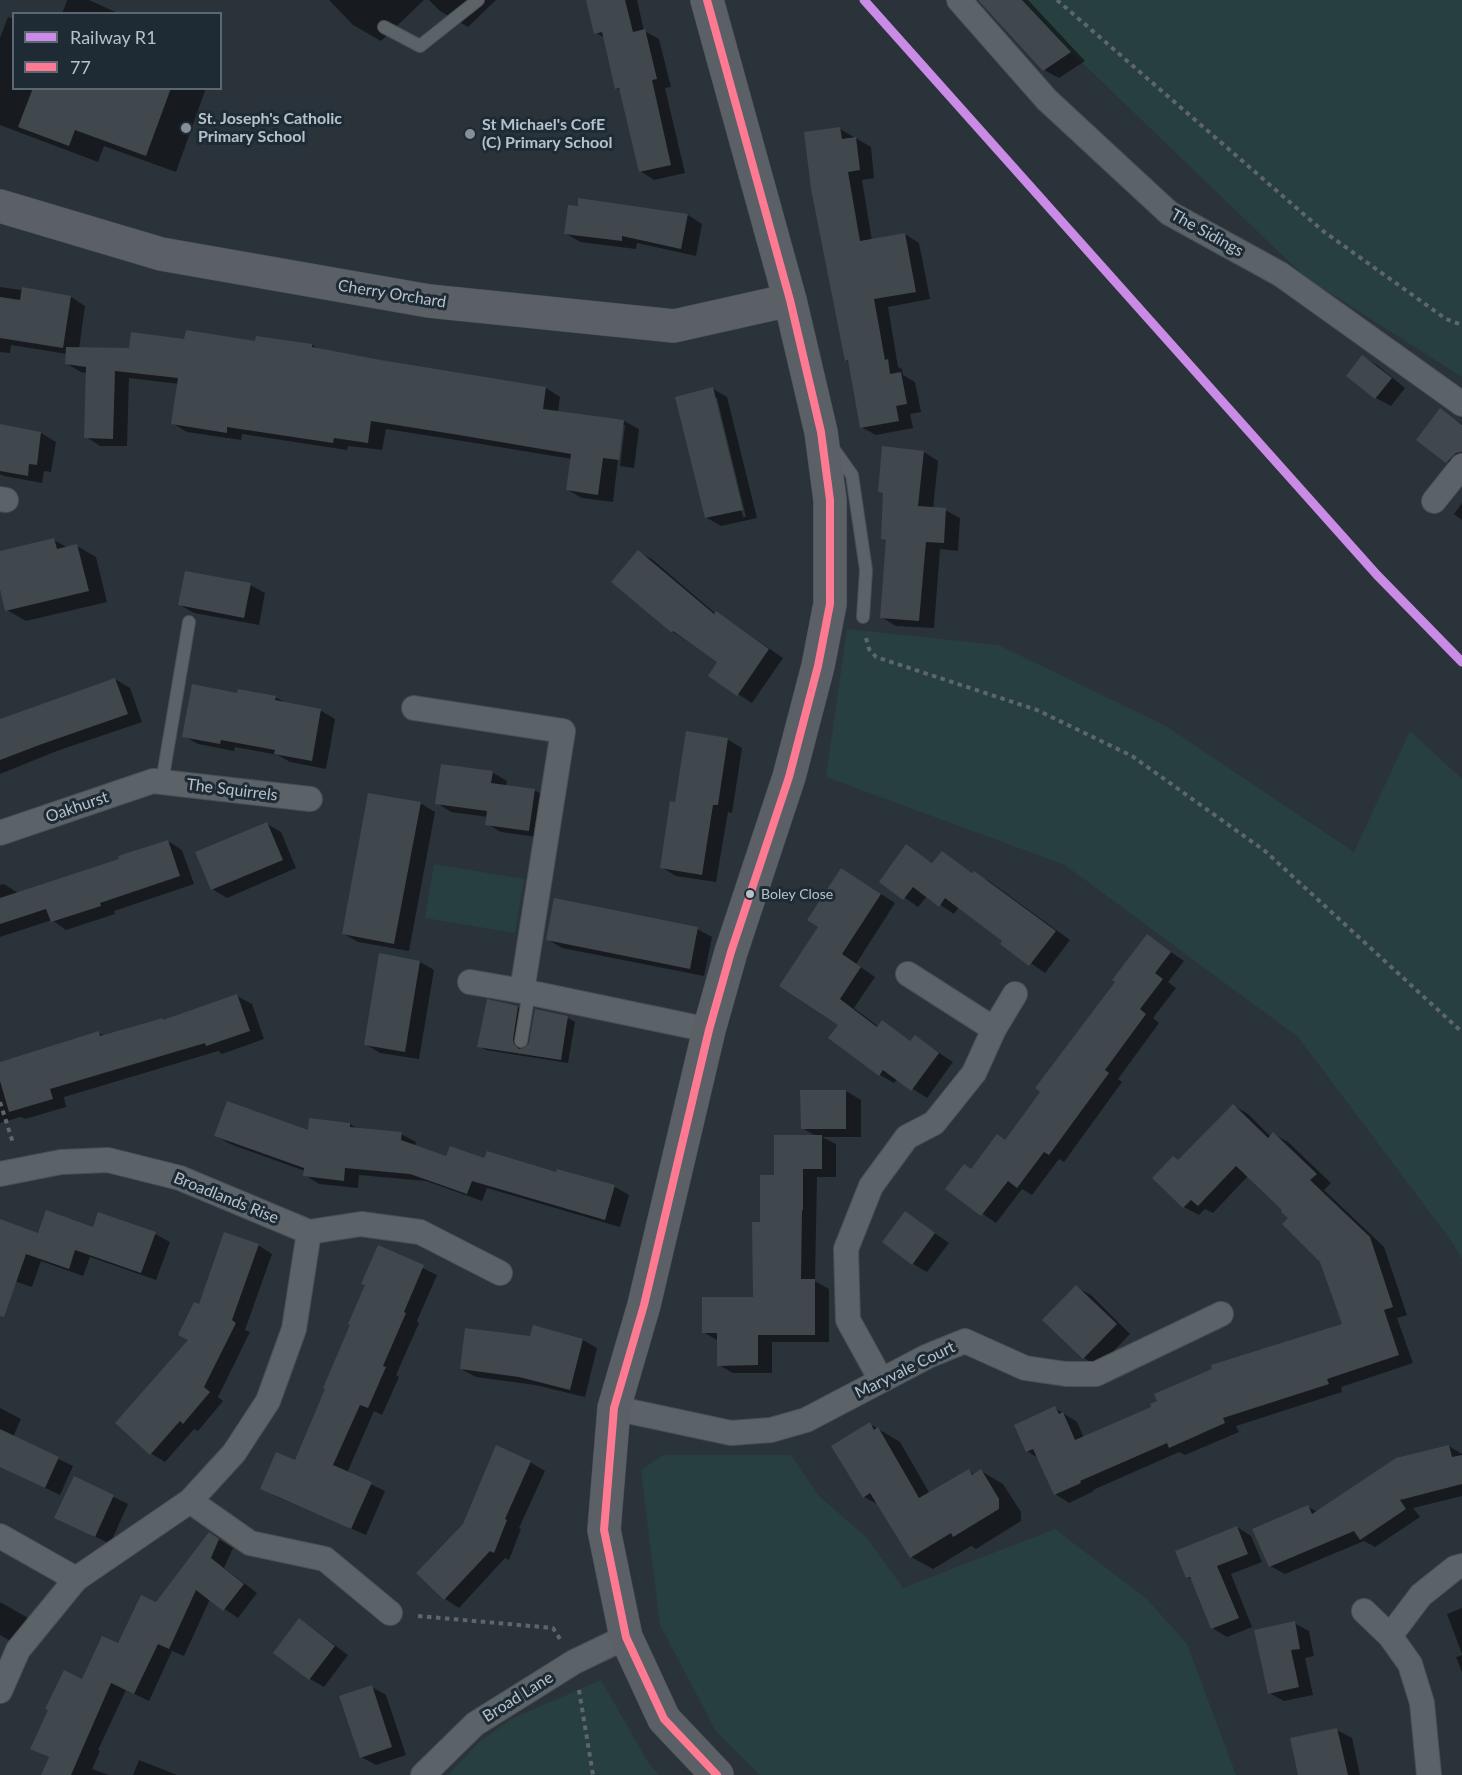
<!DOCTYPE html>
<style>
body{margin:0}
#map{position:relative;width:1462px;height:1775px;overflow:hidden;background:#2b333a;font-family:Lato,sans-serif}
canvas{display:block}
.legend{position:absolute;left:12px;top:12px;width:210px;height:78px;box-sizing:border-box;background:#1e2b35;border:2px solid #5b6771;margin:0;padding:8px 10px;list-style:none;font-size:18px;color:#b6c1cb}
.legend li{display:flex;align-items:center;gap:12px;height:30px}
.legend b{width:30px;border:2px solid #5b6771}
</style>
<div id="map">
<canvas width="1462" height="1775"></canvas>
<ul class="legend">
<li><b style="height:8px;background:#ca8be6"></b>Railway R1</li>
<li><b style="height:8px;background:#fe7a93"></b>77</li>
</ul>
</div>
<script>
const context = document.querySelector('canvas').getContext('2d');
context.lineJoin = 'round';
function paint(path, color) {
  context.fillStyle = color;
  context.fill(path, 'evenodd');
}
function toPath(rows) {
  const path = new Path2D();
  for (const r of rows) {
    path.moveTo(r[0], r[1]);
    for (let i = 2; i < r.length; i += 2) path.lineTo(r[i], r[i + 1]);
  }
  return path;
}
function strokePath(path, color, width, dash) {
  context.strokeStyle = color;
  context.lineWidth = width;
  context.lineCap = dash ? 'butt' : 'round';
  context.setLineDash(dash || []);
  context.stroke(path);
}
function write(font, color, halo, rows, align = 'center') {
  context.font = font + ' Lato,sans-serif';
  context.lineWidth = 6;
  context.setLineDash([]);
  context.textBaseline = 'middle';
  context.strokeStyle = halo;
  context.fillStyle = color;
  for (const [text, x, y, turn = 0] of rows) {
    context.save();
    context.translate(x, y);
    context.rotate((+turn || 0) * Math.PI / 180);
    context.textAlign = isNaN(turn) ? turn : align;
    if (halo) context.strokeText(text, 0, 0);
    context.fillText(text, 0, 0);
    context.restore();
  }
}
paint(toPath([
 [1022,0,1462,0,1462,377,1305,277,1071,52],
 [847,629,998,645,1166,726,1354,852,1410,731,1462,779,1462,1259,1452,1242,1298,1037,1065,865,826,777],
 [434,864,524,879,515,933,425,918],
 [663,1455,791,1455,818,1495,866,1537,903,1588,1055,1529,1147,1599,1187,1644,1236,1775,760,1775,716,1731,660,1625,641,1470],
 [601,1680,649,1764,659,1775,448,1775,478,1743,511,1719]
]), '#283f40');
paint(toPath([
 [67,0,89,0,120,14,62,14],
 [329,0,424,0,381,41,353,25],
 [429,0,496,0,468,27,440,11],
 [588,0,637,0,644,31,659,39,671,87,665,88,685,173,654,180,640,171,621,91,616,88,605,38,596,33],
 [979,0,1028,0,1085,61,1059,78,1044,70],
 [8,17,14,19,14,88,206,88,176,172,104,146,98,162,0,125,0,38],
 [840,129,871,147,874,178,862,180,872,241,905,234,919,243,930,299,888,307,898,367,902,369,903,375,915,382,921,412,910,414,913,428,876,435,861,427,850,362,846,360],
 [580,200,688,215,702,224,696,256,637,243,636,249,580,242,565,233,579,208],
 [0,287,71,297,85,306,79,349,130,350,185,340,312,345,320,350,546,388,560,397,558,412,624,421,639,429,634,468,620,466,625,425,622,425,613,502,582,498,568,490,572,459,475,443,386,429,382,450,348,446,347,450,242,434,241,440,187,432,172,423,179,384,129,378,127,446,100,446,86,437,87,373,81,372,67,364,67,354,11,345,10,353,0,352],
 [1363,357,1377,365,1405,388,1391,406,1376,398,1348,375],
 [713,389,727,397,757,518,721,526,707,518],
 [714,398,717,398,746,517,743,517],
 [1440,410,1462,424,1461,470,1447,462],
 [0,426,41,433,56,442,51,472,44,471,42,483,4,476,0,474],
 [924,452,938,461,933,509,945,510,960,518,958,551,940,549,934,628,896,626,881,617,887,541,882,538,885,494,879,491],
 [1462,503,1462,520,1454,514],
 [54,540,68,548,77,546,96,557,107,602,26,621,7,610,2,592,0,592,0,553],
 [639,552,653,560,716,614,731,622,783,658,752,703,710,676,719,662,673,632,613,582],
 [250,585,265,593,259,625,194,613,180,605],
 [115,679,130,688,142,722,57,751,0,774,0,721],
 [275,697,288,704,321,711,335,719,326,769,290,762,278,755,235,747,234,751,198,744,184,736],
 [727,739,742,748,732,813,728,812,716,882,676,876,661,867,676,804],
 [492,772,507,781,506,786,534,790,549,798,543,838,501,832,487,824,488,817,451,812,437,803],
 [420,803,435,812,409,951,358,942,344,934],
 [267,824,281,832,296,868,227,898,212,889],
 [168,841,182,850,194,884,114,911,115,914,66,930,52,920,0,937,0,885,4,884,18,893,121,860],
 [907,846,934,864,942,853,974,874,989,881,1070,940,1045,973,1002,943,1004,941,959,907,954,914,927,896,918,907,881,881],
 [856,878,895,903,856,964,875,977,854,1008,879,1027,882,1022,911,1042,915,1037,953,1062,927,1098,898,1079,894,1083,880,1075,840,1025,781,985],
 [697,929,712,937,704,976,562,948,547,939],
 [1147,936,1184,961,1168,982,1176,988,1153,1018,1159,1023,1118,1079,1122,1082,1064,1162,1059,1159,1032,1195,1022,1189,996,1223,947,1189,972,1170,1006,1141,1042,1092],
 [420,962,434,970,419,1059,380,1053,365,1044],
 [237,996,252,1004,264,1039,222,1054,218,1051,64,1097,66,1107,25,1119,21,1117,0,1123,0,1063,99,1033,105,1036,162,1019,165,1021],
 [488,1001,518,1007,525,1011,519,1045,520,1050,525,1050,530,1044,536,1011,568,1018,575,1022,568,1063,486,1050,479,1046],
 [846,1091,861,1100,861,1137,822,1137,836,1144,836,1177,817,1177,815,1281,829,1289,829,1342,772,1342,772,1373,733,1373,719,1365,719,1341,703,1332,755,1299,761,1223,776,1177,816,1136,802,1128,802,1092],
 [1234,1106,1248,1114,1271,1137,1274,1134,1288,1142,1331,1183,1324,1190,1384,1247,1407,1315,1397,1318,1413,1363,1341,1387,1342,1392,1236,1426,1239,1432,1185,1455,1179,1452,1093,1490,1094,1491,1069,1503,1055,1494,1038,1458,1027,1451,1055,1408,1077,1422,1084,1438,1344,1325,1322,1262,1284,1210,1248,1176,1213,1213,1205,1209,1199,1215,1184,1207,1179,1161],
 [350,1124,360,1130,401,1134,416,1142,415,1146,447,1158,485,1160,558,1174,558,1171,615,1187,629,1195,620,1227,487,1188,482,1201,426,1181,359,1175,358,1188,319,1184,305,1175,305,1171,230,1144,216,1136,309,1132],
 [905,1213,949,1243,927,1272,913,1264],
 [0,1221,39,1234,94,1229,155,1234,170,1242,156,1280,90,1257,83,1276,41,1261,32,1287,0,1276],
 [258,1245,272,1254,245,1330,250,1332,218,1397,223,1401,198,1431,194,1429,165,1462,150,1453,189,1340],
 [379,1247,437,1275,417,1321,419,1323,396,1375,399,1377,382,1415,374,1411,347,1473,385,1491,366,1535,275,1496,262,1488,296,1462,327,1389],
 [1076,1287,1091,1295,1130,1334,1098,1367,1084,1358,1044,1320],
 [534,1327,583,1340,597,1348,585,1397,535,1385,476,1377,461,1369,532,1338],
 [0,1408,21,1419,13,1437,73,1466,60,1495,16,1474,0,1445],
 [870,1424,900,1442,930,1494,969,1471,975,1475,981,1471,1003,1484,1021,1512,1021,1521,976,1549,971,1546,933,1569,911,1557,879,1505,864,1497],
 [1449,1446,1462,1454,1462,1496,1413,1508,1420,1517,1375,1547,1364,1541,1285,1574,1270,1566,1308,1507,1318,1512],
 [530,1462,545,1471,519,1528,521,1529,509,1560,505,1558,459,1608,445,1599],
 [74,1478,128,1504,110,1544,56,1517],
 [1237,1527,1251,1536,1262,1562,1231,1574,1252,1627,1227,1637,1212,1628,1192,1580,1187,1577],
 [210,1534,233,1548,224,1568,257,1593,238,1618,210,1599,184,1656,172,1651,149,1701,126,1690,98,1750,100,1751,92,1769,109,1775,42,1775,50,1758,32,1748,83,1681,119,1645,156,1603],
 [0,1602,28,1618,14,1643,0,1635],
 [1462,1608,1462,1654,1447,1614],
 [299,1620,313,1629,348,1655,324,1687,310,1679],
 [1294,1623,1309,1631,1314,1656,1305,1658,1313,1695,1284,1701,1269,1693],
 [1462,1655,1462,1672,1456,1657],
 [372,1687,386,1695,406,1755,376,1765,361,1757],
 [1337,1730,1352,1738,1360,1775,1300,1775],
 [139,1760,177,1775,133,1775]
]), '#0007');
paint(toPath([
 [586,0,625,0,633,32,645,29,657,79,652,80,671,165,639,172,619,88,615,89,602,32,594,34],
 [978,0,1022,0,1071,52,1043,71],
 [33,88,171,88,146,156,75,130,69,146,18,127],
 [840,127,842,139,856,137,860,170,848,172,860,241,905,233,916,292,874,299,885,360,888,359,890,374,901,372,907,404,896,406,899,421,860,428,848,360,845,361,811,189,804,132],
 [578,198,688,214,681,249,622,236,622,241,564,234,568,205,578,206],
 [22,287,71,296,63,348,0,338,0,297,20,300],
 [186,330,255,341,256,336,312,344,312,347,381,360,546,387,543,409,624,420,619,460,603,458,598,495,566,490,571,454,459,435,371,421,368,443,334,438,333,443,227,427,227,433,171,424,178,378,115,371,113,439,84,438,86,367,65,364,66,347,129,348,131,332,184,339],
 [1362,355,1392,378,1375,399,1346,376],
 [713,387,743,510,705,518,675,397],
 [1440,408,1462,425,1462,452,1456,453,1446,463,1416,440],
 [0,424,41,432,37,465,29,464,28,476,0,471],
 [882,446,924,451,918,506,946,508,944,543,926,542,919,621,880,618,886,540,881,539,883,493,878,492],
 [54,538,57,549,77,544,89,591,5,611,0,590,0,551],
 [638,550,714,614,716,611,769,649,737,696,708,676,717,662,673,631,672,633,611,582],
 [185,571,251,583,244,618,178,605],
 [115,678,128,714,42,744,0,760,0,719],
 [192,684,237,693,238,689,276,696,275,700,321,709,312,761,274,754,275,750,221,740,220,744,182,737],
 [686,731,728,738,718,805,713,805,702,875,660,868,670,801,675,802],
 [441,764,493,771,491,783,535,789,529,831,485,825,487,811,435,804],
 [368,793,421,802,394,944,342,934],
 [267,822,283,860,211,890,195,852],
 [168,840,180,876,100,903,101,906,51,922,46,909,0,924,0,898,119,859,118,856],
 [906,844,932,863,942,851,972,873,974,871,1056,931,1029,966,1000,944,1002,941,945,898,939,907,913,887,903,900,879,882],
 [841,868,881,894,842,954,861,967,840,999,877,1027,882,1020,910,1041,915,1035,939,1053,911,1091,883,1070,879,1076,828,1038,838,1025,779,986,818,927,807,920],
 [554,898,698,927,690,969,546,940],
 [1147,934,1171,952,1155,973,1163,979,1140,1009,1146,1014,1105,1070,1109,1073,1049,1155,1044,1152,1017,1188,1008,1181,981,1216,945,1189,964,1164,971,1169,997,1134,1005,1140,1040,1092,1035,1088,1115,982,1112,980],
 [379,953,420,961,405,1052,364,1045],
 [237,994,250,1031,206,1046,205,1043,50,1089,53,1099,9,1112,0,1081,0,1062,99,1031,100,1036,163,1018,163,1020],
 [487,999,518,1006,513,1040,514,1044,519,1049,524,1048,529,1043,535,1009,568,1016,561,1060,477,1047],
 [800,1090,846,1090,846,1129,801,1129],
 [227,1101,308,1130,309,1118,350,1123,350,1127,402,1132,401,1140,446,1156,450,1146,484,1158,487,1151,556,1172,557,1169,615,1185,605,1220,472,1181,467,1194,410,1174,345,1168,344,1181,303,1176,304,1168,214,1136],
 [1233,1104,1268,1138,1273,1132,1317,1174,1310,1180,1370,1237,1393,1307,1384,1310,1399,1355,1327,1379,1329,1384,1223,1418,1225,1423,1169,1448,1167,1443,1080,1481,1081,1483,1054,1495,1033,1449,1026,1452,1014,1425,1055,1406,1059,1414,1063,1412,1075,1440,1151,1407,1150,1404,1157,1401,1154,1394,1212,1369,1211,1365,1342,1324,1320,1262,1282,1224,1288,1218,1281,1212,1282,1210,1236,1166,1198,1206,1191,1200,1183,1208,1152,1178,1173,1156,1178,1160],
 [774,1135,822,1135,822,1169,803,1169,803,1210,802,1210,801,1279,815,1279,815,1335,758,1335,758,1365,717,1366,717,1333,702,1333,702,1297,753,1297,752,1222,760,1222,760,1175,774,1175],
 [46,1210,93,1227,98,1212,156,1232,141,1273,75,1250,69,1269,26,1254,4,1317,0,1316,0,1219,38,1233],
 [905,1211,935,1233,912,1265,882,1242],
 [224,1232,259,1244,232,1320,236,1323,204,1387,210,1392,183,1424,180,1421,150,1455,115,1423,188,1340,178,1335,194,1302,199,1304],
 [378,1245,424,1265,404,1312,406,1313,383,1366,386,1367,368,1408,360,1405,333,1465,372,1482,351,1529,260,1489,276,1452,295,1460,325,1389,323,1388,350,1325,348,1324,365,1285,361,1284],
 [1076,1285,1117,1324,1083,1359,1042,1320],
 [533,1325,583,1339,570,1390,519,1377,460,1369,465,1328,530,1336],
 [870,1422,874,1430,878,1427,919,1498,969,1469,972,1475,981,1469,999,1499,999,1509,953,1537,951,1533,910,1558,870,1493,863,1498,831,1446],
 [0,1429,59,1457,45,1488,0,1467],
 [496,1445,531,1461,505,1519,507,1520,494,1553,490,1551,444,1600,416,1573,463,1524],
 [1449,1445,1452,1457,1462,1455,1462,1484,1400,1500,1406,1509,1360,1540,1354,1531,1269,1567,1252,1529,1308,1505,1312,1514,1396,1458],
 [74,1476,114,1495,95,1537,54,1518],
 [1237,1526,1248,1554,1217,1566,1239,1618,1211,1629,1190,1577,1186,1578,1175,1551],
 [209,1532,219,1539,211,1558,244,1584,223,1611,196,1590,169,1649,158,1644,134,1694,111,1683,71,1775,41,1775,49,1757,30,1749,48,1710,45,1709,64,1670,82,1679,102,1636,118,1643,141,1595,156,1602],
 [299,1618,335,1646,309,1680,273,1653],
 [1295,1621,1300,1649,1291,1650,1299,1687,1268,1694,1254,1630],
 [372,1685,392,1747,360,1758,339,1696],
 [1337,1728,1348,1775,1298,1775,1290,1738]
]), '#40474d');
const lane = toPath([
 [384,27,420,46,478,0],
 [832,447,852,475,866,570,863,617],
 [162,782,189,622],
 [521,1041,529,992]
]);
const street = toPath([
 [959,0,1047,100,1169,213,1280,274,1462,404],
 [0,499,6,500],
 [1434,501,1462,466],
 [414,708,563,731,522,991],
 [0,833,153,781,310,799],
 [908,974,994,1029],
 [470,982,522,991,709,1030],
 [0,1174,61,1162,108,1160,180,1178,309,1232,361,1224,420,1232,500,1273],
 [881,1380,848,1320,846,1249,871,1186,907,1137,934,1123,974,1073,994,1029,1015,994],
 [614,1408,731,1433,771,1430,806,1420,928,1356,965,1341,1025,1368,1066,1374,1096,1374,1221,1314],
 [190,1501,250,1543,325,1559,390,1613],
 [0,1536,76,1579],
 [1364,1611,1390,1636,1410,1664,1422,1703,1429,1775],
 [1390,1636,1421,1595,1455,1568,1462,1566],
 [0,1691,18,1650,76,1579,190,1501,234,1453,268,1401,294,1329,309,1232],
 [423,1775,475,1724,574,1662,626,1637]
]);
const secondary = toPath([
 [707,0,790,300,821,432,830,500,830,604,818,666,789,777,731,952,709,1030,644,1305,614,1408,604,1530,626,1637,664,1719,717,1775],
 [0,206,161,254,429,301,674,326,790,300]
]);
strokePath(lane, '#494f55', 14);
strokePath(street, '#494f55', 26);
strokePath(secondary, '#494f55', 34);
strokePath(toPath([
 [1057,0,1323,231,1446,319,1462,325],
 [866,638,869,649,876,657,1037,710,1132,756,1265,851,1462,1032],
 [0,1102,13,1143],
 [418,1616,553,1628,560,1639],
 [579,1690,593,1775]
]), '#5e666b', 4, [4.5, 4.5]);
strokePath(lane, '#5b6268', 12);
strokePath(street, '#5b6268', 24);
strokePath(secondary, '#5a6066', 33);
strokePath(toPath([
 [707,0,790,300,821,432,830,500,830,604,818,666,789,777,731,952,709,1030,644,1305,614,1408,604,1530,626,1637,664,1719,717,1775]
]), '#fe7a93', 8);
strokePath(toPath([
 [864,0,1377,575,1462,662]
]), '#ca8be6', 9);
for (const [x, y, r, color] of [
 [186,128,6,"#858f98"],
 [470,134,6,"#858f98"],
 [750,894,5,"#b6c1cb"]
]) {
  const dot = new Path2D();
  dot.arc(x, y, r, 0, 2 * Math.PI);
  context.fillStyle = color;
  context.fill(dot);
  strokePath(dot, '#1e2b35', 2);
}
write('14px', '#b6c1cb', '#1e2b35', [
 ["Boley Close",761,894]
], 'left');
write('bold 16px', '#b6c1cb', '#1e2b35', [
 ["St. Joseph's Catholic",198,119],
 ["Primary School",198,137],
 ["St Michael's CofE",482,125],
 ["(C) Primary School",482,143]
], 'left');
write('16px', '#b6c1cb', '#1e2b35', [
 ["The Sidings",1207,233,29],
 ["Cherry Orchard",392,294,9],
 ["The Squirrels",232,790,7],
 ["Oakhurst",77,807,-19],
 ["Broadlands Rise",226,1198,22],
 ["Maryvale Court",905,1370,-26],
 ["Broad Lane",518,1697,-32]
]);
</script>
